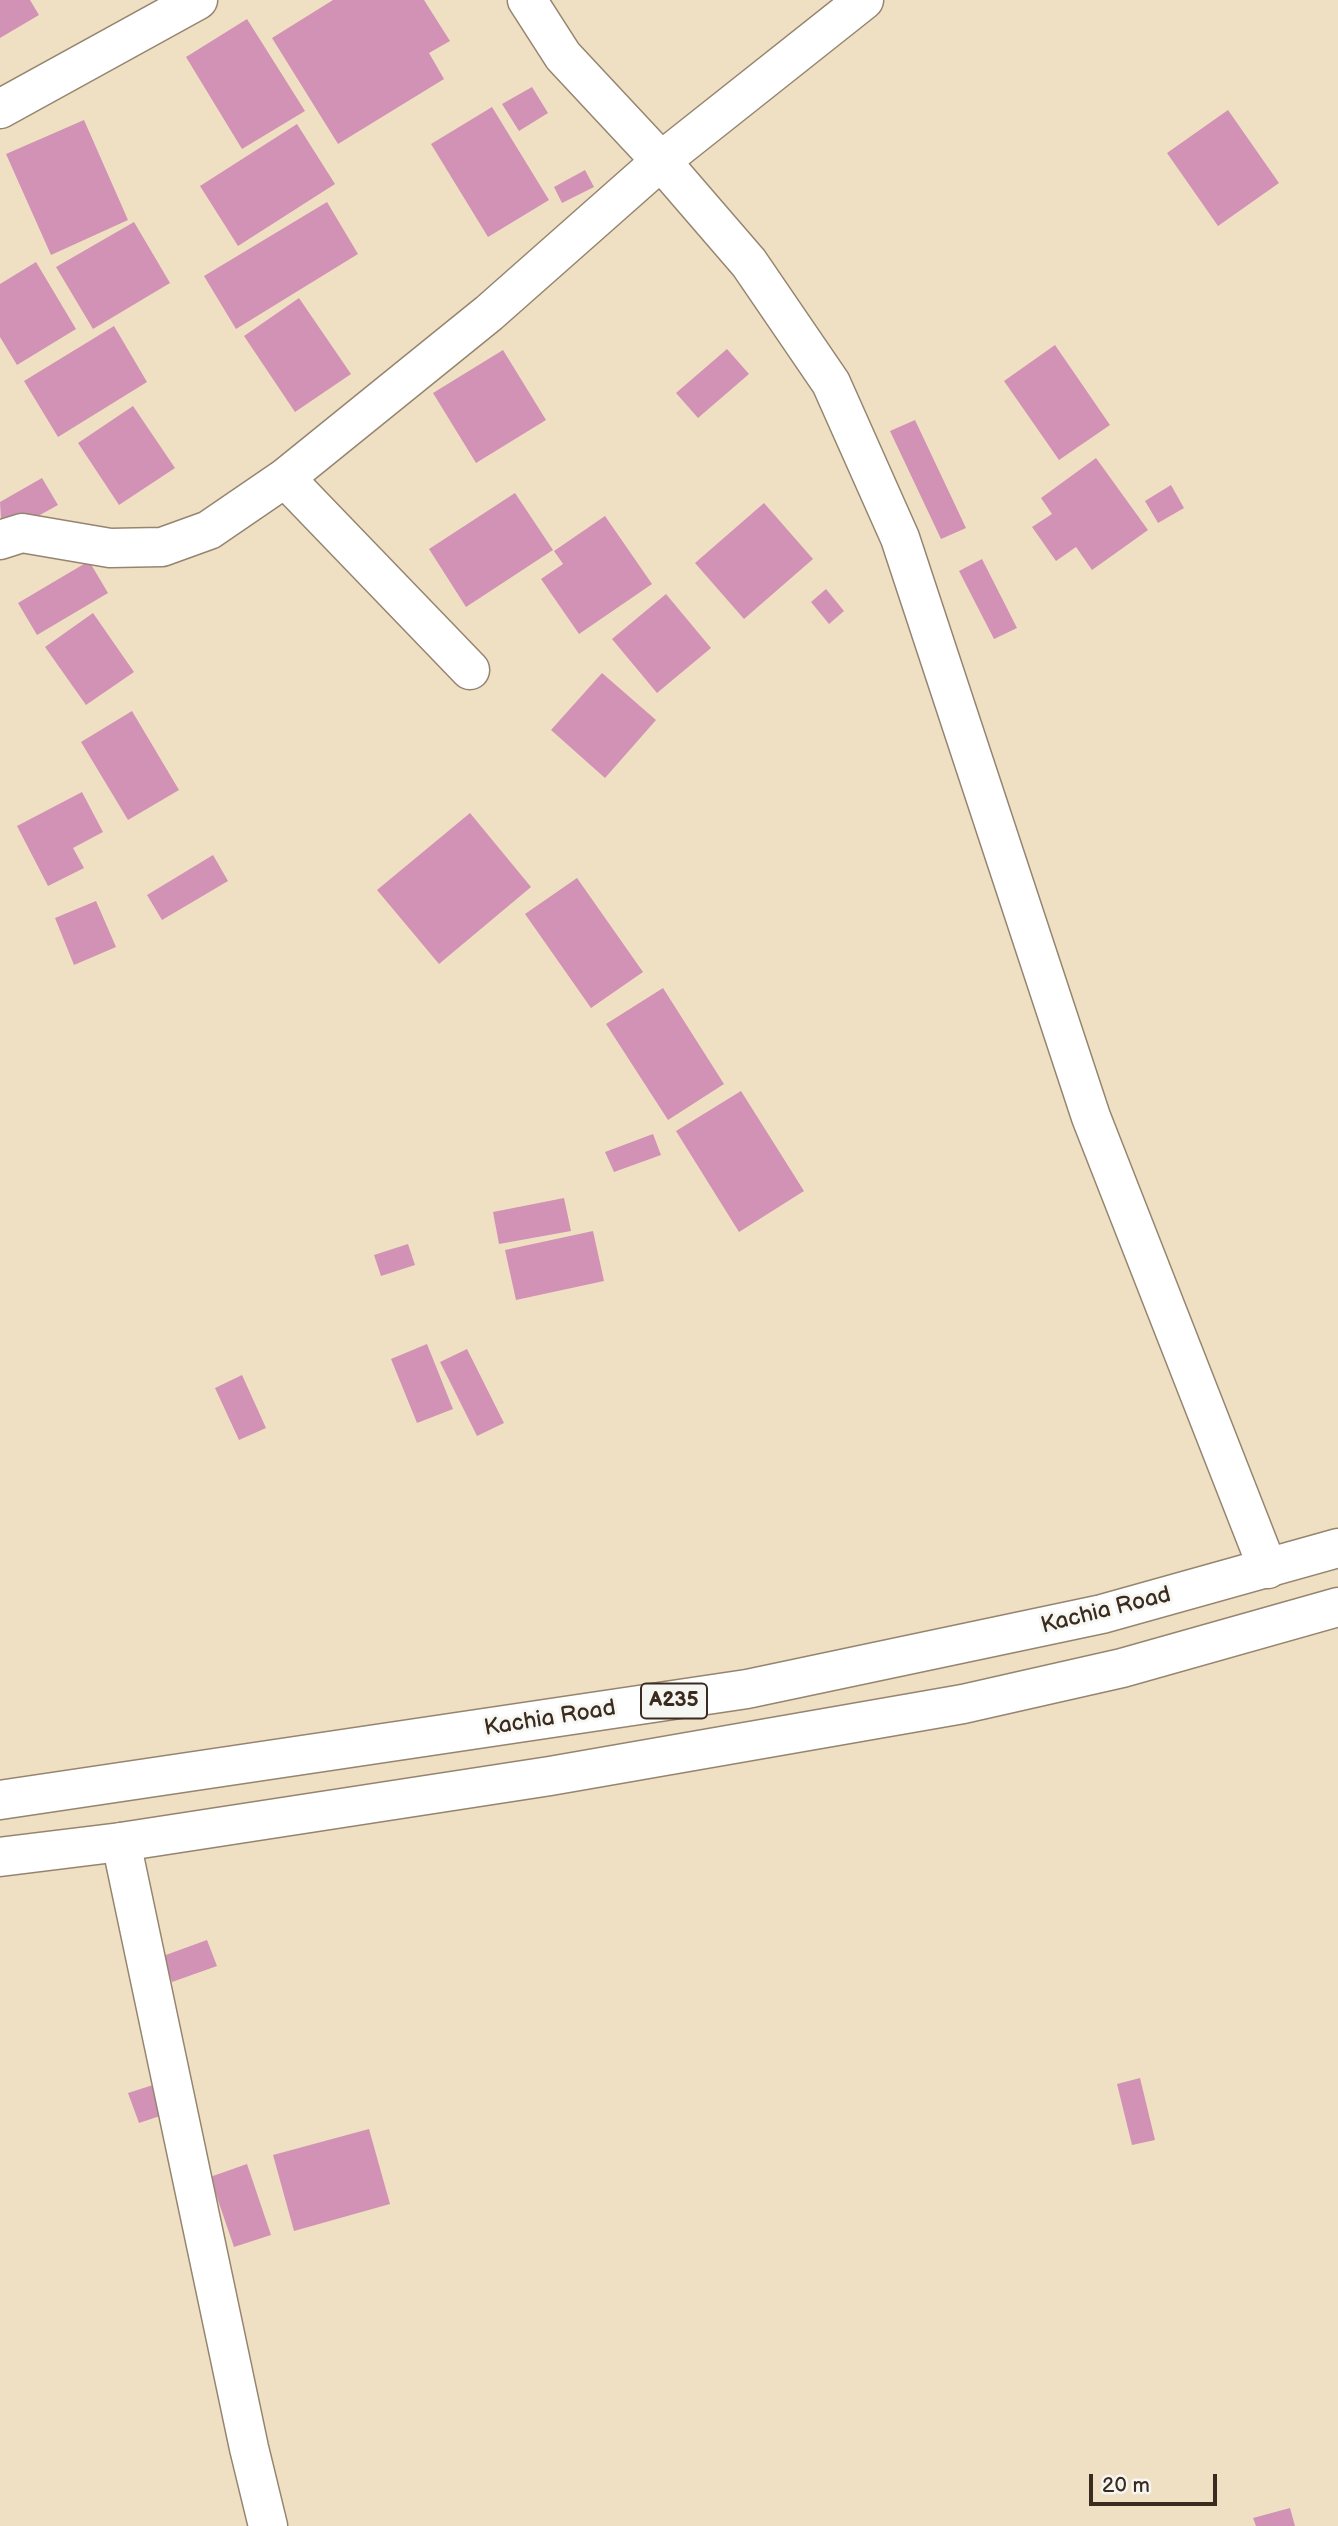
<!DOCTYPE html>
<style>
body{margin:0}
#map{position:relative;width:1338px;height:2526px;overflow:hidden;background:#efe0c3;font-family:"Balsamiq Sans",sans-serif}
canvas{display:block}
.scale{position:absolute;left:1089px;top:2474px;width:128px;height:32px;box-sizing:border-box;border:4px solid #3b2a1e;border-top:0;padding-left:9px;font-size:21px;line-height:24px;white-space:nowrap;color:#3b2a1e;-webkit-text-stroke:5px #f6f6f2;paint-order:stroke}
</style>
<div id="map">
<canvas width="1338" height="2526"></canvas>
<div class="scale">20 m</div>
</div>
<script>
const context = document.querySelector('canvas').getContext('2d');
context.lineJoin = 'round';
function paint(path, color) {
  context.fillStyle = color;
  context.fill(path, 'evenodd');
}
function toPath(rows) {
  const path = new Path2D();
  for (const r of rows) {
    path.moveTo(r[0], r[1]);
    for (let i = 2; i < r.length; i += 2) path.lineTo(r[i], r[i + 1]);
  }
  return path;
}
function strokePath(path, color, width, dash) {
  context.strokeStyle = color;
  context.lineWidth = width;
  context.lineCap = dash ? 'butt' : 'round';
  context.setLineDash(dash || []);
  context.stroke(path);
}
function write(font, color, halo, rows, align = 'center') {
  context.font = font + ' "Balsamiq Sans",sans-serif';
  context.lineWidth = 6;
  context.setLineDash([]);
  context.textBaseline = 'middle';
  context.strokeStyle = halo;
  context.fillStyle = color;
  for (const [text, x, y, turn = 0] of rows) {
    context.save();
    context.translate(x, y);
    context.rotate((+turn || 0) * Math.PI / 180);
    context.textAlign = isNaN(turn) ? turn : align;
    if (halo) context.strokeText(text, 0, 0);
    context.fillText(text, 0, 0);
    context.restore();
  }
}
paint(toPath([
 [0,0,30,0,39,15,0,38],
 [333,0,424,0,450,41,429,53,444,79,338,144,272,38],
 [247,19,305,111,242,149,186,57],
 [532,87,548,113,519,131,502,104],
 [492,107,549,200,488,237,431,144],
 [1228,110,1279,183,1218,226,1167,153],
 [84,120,128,220,51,255,6,154],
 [297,124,335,184,238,246,200,186],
 [585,170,594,187,562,203,554,187],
 [327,202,358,254,236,329,204,276],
 [134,222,170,283,93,329,56,267],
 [36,262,76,329,17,365,0,337,0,284],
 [299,298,351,374,295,412,244,336],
 [114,326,147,382,58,437,24,381],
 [1055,345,1110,425,1059,460,1004,381],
 [727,349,749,374,698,418,676,393],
 [503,350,546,420,476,463,433,393],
 [133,406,175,468,119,505,78,443],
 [915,420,966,528,941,539,890,431],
 [1096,458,1148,530,1092,570,1076,547,1056,561,1032,527,1052,514,1041,498],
 [42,478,58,505,2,536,0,502],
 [1171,485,1184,508,1158,523,1145,501],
 [515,493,553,550,466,607,429,549],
 [764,503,813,559,744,619,695,563],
 [605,516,652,584,579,634,541,579,563,564,554,551],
 [982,559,1017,628,994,639,959,571],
 [89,561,108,593,37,635,18,603],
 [826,589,844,611,829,624,811,602],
 [666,594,711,648,657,693,612,639],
 [93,613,134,672,86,705,45,647],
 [602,673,656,720,605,778,551,730],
 [132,711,179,790,128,820,81,742],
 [82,792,103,832,73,848,84,868,48,886,17,826],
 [470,813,531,887,439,964,377,890],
 [213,855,228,881,162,920,147,895],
 [577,878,643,972,591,1008,525,914],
 [96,901,116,947,74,965,55,918],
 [663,988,724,1084,668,1120,606,1024],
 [741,1091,804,1191,739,1232,676,1131],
 [653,1134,661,1155,614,1172,605,1152],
 [564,1198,571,1231,499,1244,493,1212],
 [593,1231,604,1281,516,1300,505,1250],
 [408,1244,415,1265,381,1276,374,1255],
 [427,1344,453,1409,417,1423,391,1359],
 [467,1349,504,1423,477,1436,440,1362],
 [242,1375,266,1428,239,1440,215,1388],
 [207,1940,217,1966,172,1982,163,1956],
 [1140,2078,1155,2140,1132,2145,1117,2084],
 [153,2085,163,2115,139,2123,128,2093],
 [369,2129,390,2204,294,2231,273,2155],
 [247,2164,271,2235,234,2247,210,2177],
 [1290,2508,1295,2526,1256,2526,1253,2518]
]), '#d292b5');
const minor = toPath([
 [527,0,563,56,661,161,749,263,831,383,900,538,1091,1117,1268,1569],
 [0,109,198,0],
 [285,478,470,670],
 [0,540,22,533,110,548,162,547,209,530,285,478,489,313,661,161,864,0],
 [121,1842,249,2448,268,2526]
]);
const highway = toPath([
 [0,1800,747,1689,1102,1614,1338,1548],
 [0,1857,121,1842,550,1776,963,1704,1122,1668,1338,1607]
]);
strokePath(minor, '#958570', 41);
strokePath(highway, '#958570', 41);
strokePath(minor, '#fff', 38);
strokePath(highway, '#fff', 38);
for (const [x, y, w] of [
 [674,1701,66]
]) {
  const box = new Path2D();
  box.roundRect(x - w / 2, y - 17.5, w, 35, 5);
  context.fillStyle = '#f6f6f2';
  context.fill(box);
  strokePath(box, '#3b2a1e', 2);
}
write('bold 21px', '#3b2a1e', null, [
 ["A235",674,1701]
]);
write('23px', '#3b2a1e', '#f6f6f2', [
 ["Kachia Road",1106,1611,-14],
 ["Kachia Road",550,1719,-9]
]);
</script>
